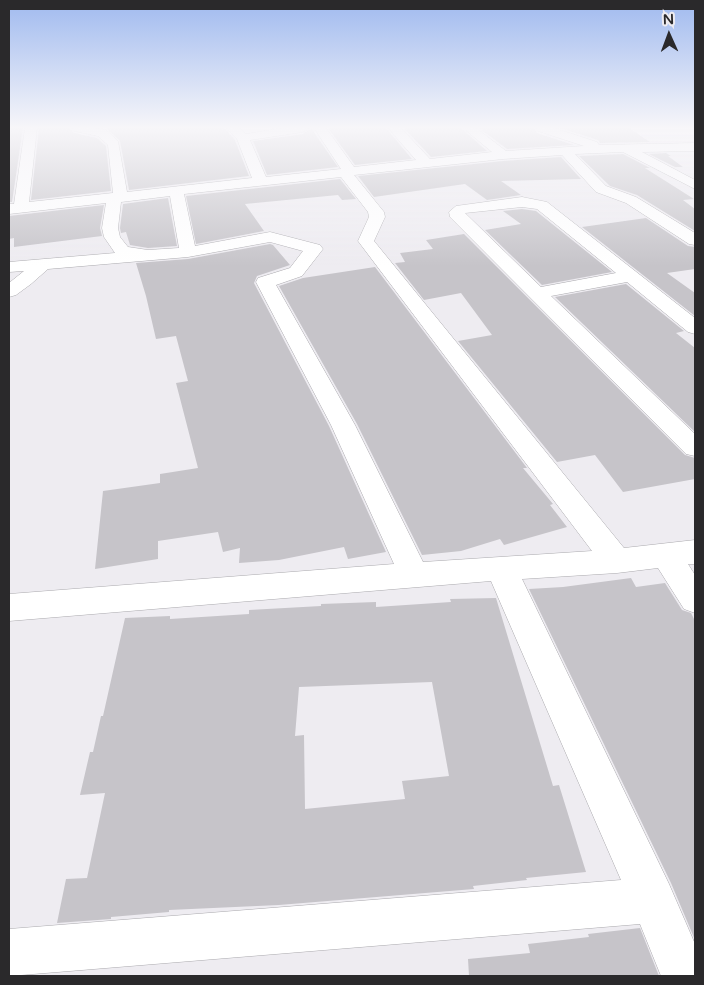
<!DOCTYPE html>
<style>
body{margin:0}
#map{position:relative;width:704px;height:985px;overflow:hidden;background:#eeecf1;font-family:"Varela Round",sans-serif}
canvas{display:block}
.frame{position:absolute;inset:0;border:10px solid #2a292b;pointer-events:none}
.north{position:absolute;left:644px;top:10px;width:50px;height:50px;-webkit-text-stroke:4px #eeecf1;paint-order:stroke;rotate:358deg;font-size:14px;font-weight:700;line-height:20px;text-align:center;color:#2a292b}
.north::after{content:'';display:block;margin:auto;width:18px;height:22px;background:#2a292b;clip-path:polygon(50% 0,100% 100%,50% 72%,0 100%)}
</style>
<div id="map">
<canvas width="704" height="985"></canvas>
<div class="frame"></div>
<div class="north">N</div>
</div>
<script>
const context = document.querySelector('canvas').getContext('2d');
context.lineJoin = 'round';
function paint(path, color) {
  context.fillStyle = color;
  context.fill(path, 'evenodd');
}
function toPath(rows) {
  const path = new Path2D();
  for (const r of rows) {
    path.moveTo(r[0], r[1]);
    for (let i = 2; i < r.length; i += 2) path.lineTo(r[i], r[i + 1]);
  }
  return path;
}
function strokePath(path, color, width, dash) {
  context.strokeStyle = color;
  context.lineWidth = width;
  context.lineCap = dash ? 'butt' : 'round';
  context.setLineDash(dash || []);
  context.stroke(path);
}
paint(toPath([
 [9,128,23,128,12,202,9,202],
 [39,128,70,128,74,133,97,138,106,146,111,191,31,200],
 [106,128,224,128,235,140,249,176,129,190,120,141],
 [311,128,338,167,267,175,253,141,303,134],
 [328,128,386,128,412,159,355,165],
 [404,128,461,128,487,151,431,157],
 [479,128,534,128,537,133,574,145,507,149],
 [560,128,629,128,650,142,600,143,598,140],
 [666,153,671,156,668,156,683,167,675,167,649,154],
 [623,154,650,168,645,168,694,199,683,200,695,209,695,231,637,195,610,186,579,156],
 [561,157,581,179,501,181,521,195,487,200,465,184,374,197,358,176,503,161],
 [340,179,356,199,342,200,338,195,245,204,264,231,196,244,186,196],
 [168,198,177,246,148,248,130,245,126,232,121,233,120,228,123,204],
 [104,205,100,228,102,236,14,247,14,238,9,239,9,216],
 [522,209,536,211,612,272,542,285,485,230,521,224,503,211],
 [646,218,688,246,695,247,695,269,667,273,695,293,695,316,582,227],
 [464,234,685,455,695,458,695,479,623,492,595,455,557,462,458,341,492,335,461,293,424,300,395,263,405,262,400,253,433,249,426,240],
 [270,244,273,245,290,265,257,276,254,283,329,426,386,552,348,559,344,547,279,560,239,563,240,548,223,552,218,532,158,541,158,559,95,569,103,491,160,483,160,474,198,468,176,383,188,381,176,336,156,339,146,296,136,263,188,259],
 [375,267,527,468,523,468,553,504,550,505,567,527,504,545,500,539,461,551,422,555,357,424,279,286,303,278],
 [626,284,684,331,676,333,695,348,695,432,555,297],
 [631,578,636,587,665,583,682,610,691,613,695,621,695,940,671,883,529,589,563,587],
 [496,598,553,786,559,785,586,872,526,878,527,880,473,886,474,889,279,905,169,910,169,912,111,917,111,919,57,923,66,879,87,878,105,793,80,795,90,752,93,752,101,716,103,716,125,618,170,616,170,619,249,614,249,610,321,606,321,604,376,602,376,607,451,602,450,599],
 [432,682,449,776,402,781,405,799,305,809,304,735,295,736,299,687],
 [640,928,659,976,469,976,468,959,530,953,528,944,589,937,588,934]
]), '#c6c4c9');
const street = toPath([
 [25,128,37,128,29,202,113,193,108,145,98,136,74,131,72,128,95,128,106,130,118,141,127,192,252,178,237,139,226,128,239,128,246,134,281,128,309,128,303,132,250,140,266,177,341,169,314,128,326,128,354,167,416,160,388,128,401,128,430,159,492,152,463,128,476,128,506,151,584,146,538,131,536,128,554,128,597,142,599,145,695,143,695,151,642,152,695,180,695,189,623,152,575,154,606,186,636,197,695,233,695,245,689,244,626,203,596,192,562,155,503,159,354,175,384,212,385,217,374,241,624,548,695,540,695,564,688,564,695,575,695,613,684,609,658,568,617,573,522,579,669,884,695,944,695,976,661,976,640,924,9,976,9,929,621,880,491,581,9,621,9,594,394,564,331,425,256,282,258,278,290,268,303,251,270,242,188,257,48,269,31,284,16,295,9,297,9,283,24,271,9,272,9,262,115,253,104,237,102,228,106,203,9,214,9,204,14,204,25,128],
 [341,177,368,212,369,217,358,241,592,551,423,562,355,425,276,285,302,276,323,249,320,245,270,232,195,246,184,194,341,177],
 [170,196,179,248,148,250,128,247,120,237,118,228,121,202,170,196],
 [522,197,547,202,695,318,695,334,688,332,627,282,551,296,695,434,695,456,686,454,450,217,449,212,456,206,522,197],
 [522,207,537,209,616,273,541,287,465,213,522,207]
]);
strokePath(street, '#aaa9ad', 1);
paint(street, '#fff');
const sky = context.createLinearGradient(0, 0, 0, 266);
sky.addColorStop(0, '#a0baef');
sky.addColorStop(0.48, '#f7f6f9');
sky.addColorStop(1, '#f7f6f900');
context.fillStyle = sky;
context.fillRect(0, 0, 704, 266);
</script>
